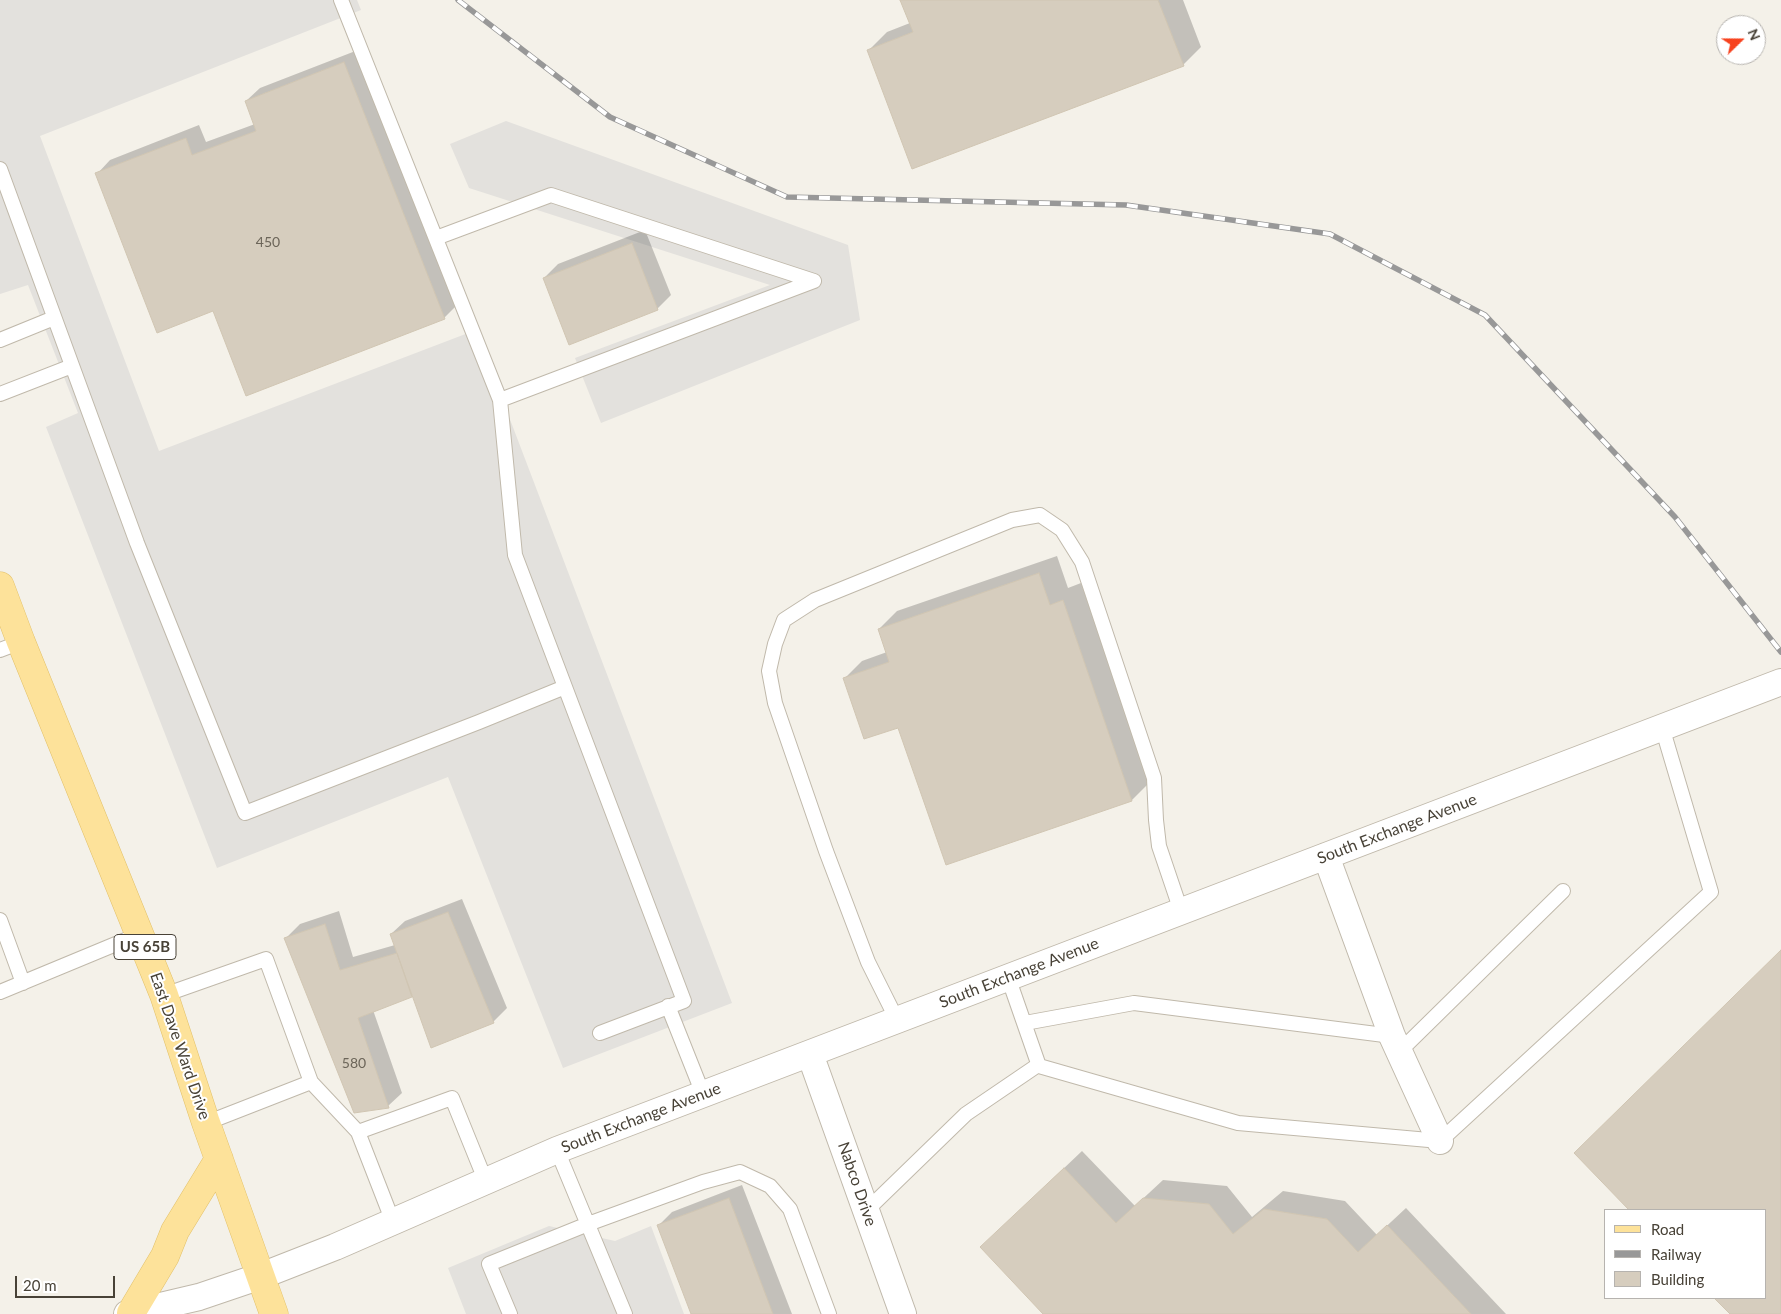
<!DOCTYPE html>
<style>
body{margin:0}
#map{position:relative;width:1781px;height:1314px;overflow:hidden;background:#f4f1e9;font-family:Lato,sans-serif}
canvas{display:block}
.legend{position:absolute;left:1604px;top:1209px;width:162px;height:90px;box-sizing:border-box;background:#fff;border:1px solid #b6b3af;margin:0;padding:6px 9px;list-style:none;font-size:15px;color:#484237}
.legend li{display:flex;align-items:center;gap:10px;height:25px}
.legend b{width:25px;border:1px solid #b6b3af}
.north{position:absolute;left:1716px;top:15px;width:50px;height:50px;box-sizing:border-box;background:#fff;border:1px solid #b6b3af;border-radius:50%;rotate:68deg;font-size:14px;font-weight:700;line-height:20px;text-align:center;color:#484237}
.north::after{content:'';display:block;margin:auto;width:18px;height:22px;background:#f7421e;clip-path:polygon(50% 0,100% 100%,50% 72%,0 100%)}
.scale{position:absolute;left:15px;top:1276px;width:100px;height:22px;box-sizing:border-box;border:2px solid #484237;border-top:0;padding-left:6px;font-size:15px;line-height:18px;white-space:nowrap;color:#484237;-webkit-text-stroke:4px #fff;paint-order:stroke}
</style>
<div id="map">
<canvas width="1781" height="1314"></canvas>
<ul class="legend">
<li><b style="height:6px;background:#fde29a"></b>Road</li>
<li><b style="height:6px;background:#989898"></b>Railway</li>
<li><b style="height:14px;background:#d6cdbe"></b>Building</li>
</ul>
<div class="north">N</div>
<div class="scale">20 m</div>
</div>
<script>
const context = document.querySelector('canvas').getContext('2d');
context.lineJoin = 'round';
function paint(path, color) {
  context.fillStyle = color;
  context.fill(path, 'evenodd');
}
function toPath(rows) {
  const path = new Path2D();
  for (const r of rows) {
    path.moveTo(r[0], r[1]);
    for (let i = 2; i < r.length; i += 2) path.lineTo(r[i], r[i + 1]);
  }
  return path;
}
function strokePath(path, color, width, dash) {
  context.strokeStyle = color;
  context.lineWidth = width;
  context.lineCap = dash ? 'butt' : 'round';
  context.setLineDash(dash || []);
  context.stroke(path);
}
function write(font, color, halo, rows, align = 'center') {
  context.font = font + ' Lato,sans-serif';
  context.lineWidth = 4;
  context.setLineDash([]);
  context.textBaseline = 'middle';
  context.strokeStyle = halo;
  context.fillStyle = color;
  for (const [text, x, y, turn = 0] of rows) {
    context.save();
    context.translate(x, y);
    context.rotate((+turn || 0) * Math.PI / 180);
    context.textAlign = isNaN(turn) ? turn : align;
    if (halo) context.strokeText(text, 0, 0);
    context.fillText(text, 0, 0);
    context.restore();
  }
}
paint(toPath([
 [0,0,357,0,361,10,40,136,159,451,476,330,732,1003,563,1068,448,777,217,868,46,427,78,413,28,285,0,294],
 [506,121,848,245,860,320,601,423,575,358,770,285,469,188,450,144],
 [549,1226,615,1241,651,1226,684,1314,466,1314,448,1268]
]), '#e3e1dd');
paint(toPath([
 [902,0,1183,0,1201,47,1183,65,869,50,887,32,910,23],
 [358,50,458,304,444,318,214,309,97,174,110,160,199,125,206,142,255,124,246,101,260,88],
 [645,230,671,295,657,309,544,278,558,264],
 [1057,556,1068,588,1081,583,1150,782,1132,800,947,864,899,726,844,679,862,661,887,652,879,629,897,611],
 [462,899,507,1008,493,1022,413,995,373,1010,402,1093,388,1106,286,938,300,924,339,911,353,957,395,945,391,934,405,921],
 [1781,951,1781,1314,1732,1314,1716,1298,1765,1298,1765,1210,1631,1210,1575,1153],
 [1082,1151,1135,1206,1163,1180,1227,1186,1252,1217,1283,1191,1345,1201,1377,1235,1406,1208,1506,1314,1044,1314,1000,1229],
 [742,1185,792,1314,693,1314,658,1226,672,1212]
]), '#0003');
const building = toPath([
 [900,0,1158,0,1184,66,912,169,867,50,913,32,900,0],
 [344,62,445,319,246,396,213,311,157,333,95,173,186,138,192,155,256,131,245,101,344,62],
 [632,243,658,310,569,345,543,278,632,243],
 [1039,573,1050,605,1063,600,1132,801,946,865,898,728,864,739,843,678,889,662,878,629,1039,573],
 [448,912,494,1023,431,1048,390,934,448,912],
 [325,924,340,970,397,953,412,997,358,1018,389,1108,354,1113,284,938,325,924],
 [1781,950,1781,1314,1730,1314,1714,1298,1765,1298,1765,1210,1629,1210,1574,1153,1781,950],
 [1064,1168,1116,1223,1143,1198,1209,1204,1233,1234,1264,1209,1327,1219,1358,1252,1387,1225,1471,1314,1043,1314,980,1247,1064,1168],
 [729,1198,773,1314,691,1314,657,1225,729,1198]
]);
paint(building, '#d6cdbe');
strokePath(building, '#d0c5b2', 1);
const lane = toPath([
 [341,0,500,400,515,555,684,1001,600,1033],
 [0,169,137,543,245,813,479,722,565,687],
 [436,238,551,195,814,281],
 [0,340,54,318],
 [0,394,72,366],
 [500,400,814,281],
 [0,650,21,642],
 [0,920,23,983],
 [1008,977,1039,1066,1238,1123,1440,1141,1711,892,1662,727],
 [0,992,140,934],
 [164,995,266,959,311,1082,206,1123],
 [668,1006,703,1094],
 [897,1020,868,962,826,851,775,703,769,671,775,644,784,620,815,600,1012,520,1040,515,1062,530,1082,562,1154,778,1156,820,1159,846,1181,911],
 [1025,1023,1134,1003,1392,1036],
 [1399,1052,1563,891],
 [311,1082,358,1132,452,1098,486,1182],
 [358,1132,393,1222],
 [557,1150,625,1314],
 [866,1211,966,1114,1038,1065],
 [510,1314,489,1264,588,1224,703,1182,740,1172,770,1186,790,1209,829,1314]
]);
const street = toPath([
 [1326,856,1392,1036,1440,1141],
 [810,1054,903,1314],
 [127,1314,199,1297,261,1276,335,1247,557,1150,1781,682]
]);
const primary = toPath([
 [0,586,21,642,164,995,206,1123,274,1314],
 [131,1313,165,1256,175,1231,219,1159]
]);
strokePath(lane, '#c0b9ab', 16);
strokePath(street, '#c0b9ab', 28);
strokePath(primary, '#e2c069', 29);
strokePath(lane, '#fff', 14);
strokePath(street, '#fff', 26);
strokePath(primary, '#fde29a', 28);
const rail = toPath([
 [458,0,610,117,787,197,1126,205,1330,234,1485,315,1675,517,1781,652]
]);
strokePath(rail, '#989898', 5.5);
strokePath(rail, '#fff', 4, [11]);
write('14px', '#6c6559', null, [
 ["450",268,242],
 ["580",354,1063]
]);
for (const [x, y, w] of [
 [145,947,62]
]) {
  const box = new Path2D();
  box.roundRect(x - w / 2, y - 12.5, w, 25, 4);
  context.fillStyle = '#fff';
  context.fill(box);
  strokePath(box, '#484237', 1);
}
write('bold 15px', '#484237', null, [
 ["US 65B",145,947]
]);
write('16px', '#484237', '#fff', [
 ["South Exchange Avenue",1397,829,-21],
 ["South Exchange Avenue",1019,973,-21],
 ["East Dave Ward Drive",180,1046,71],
 ["South Exchange Avenue",641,1118,-21],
 ["Nabco Drive",857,1184,71]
]);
</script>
